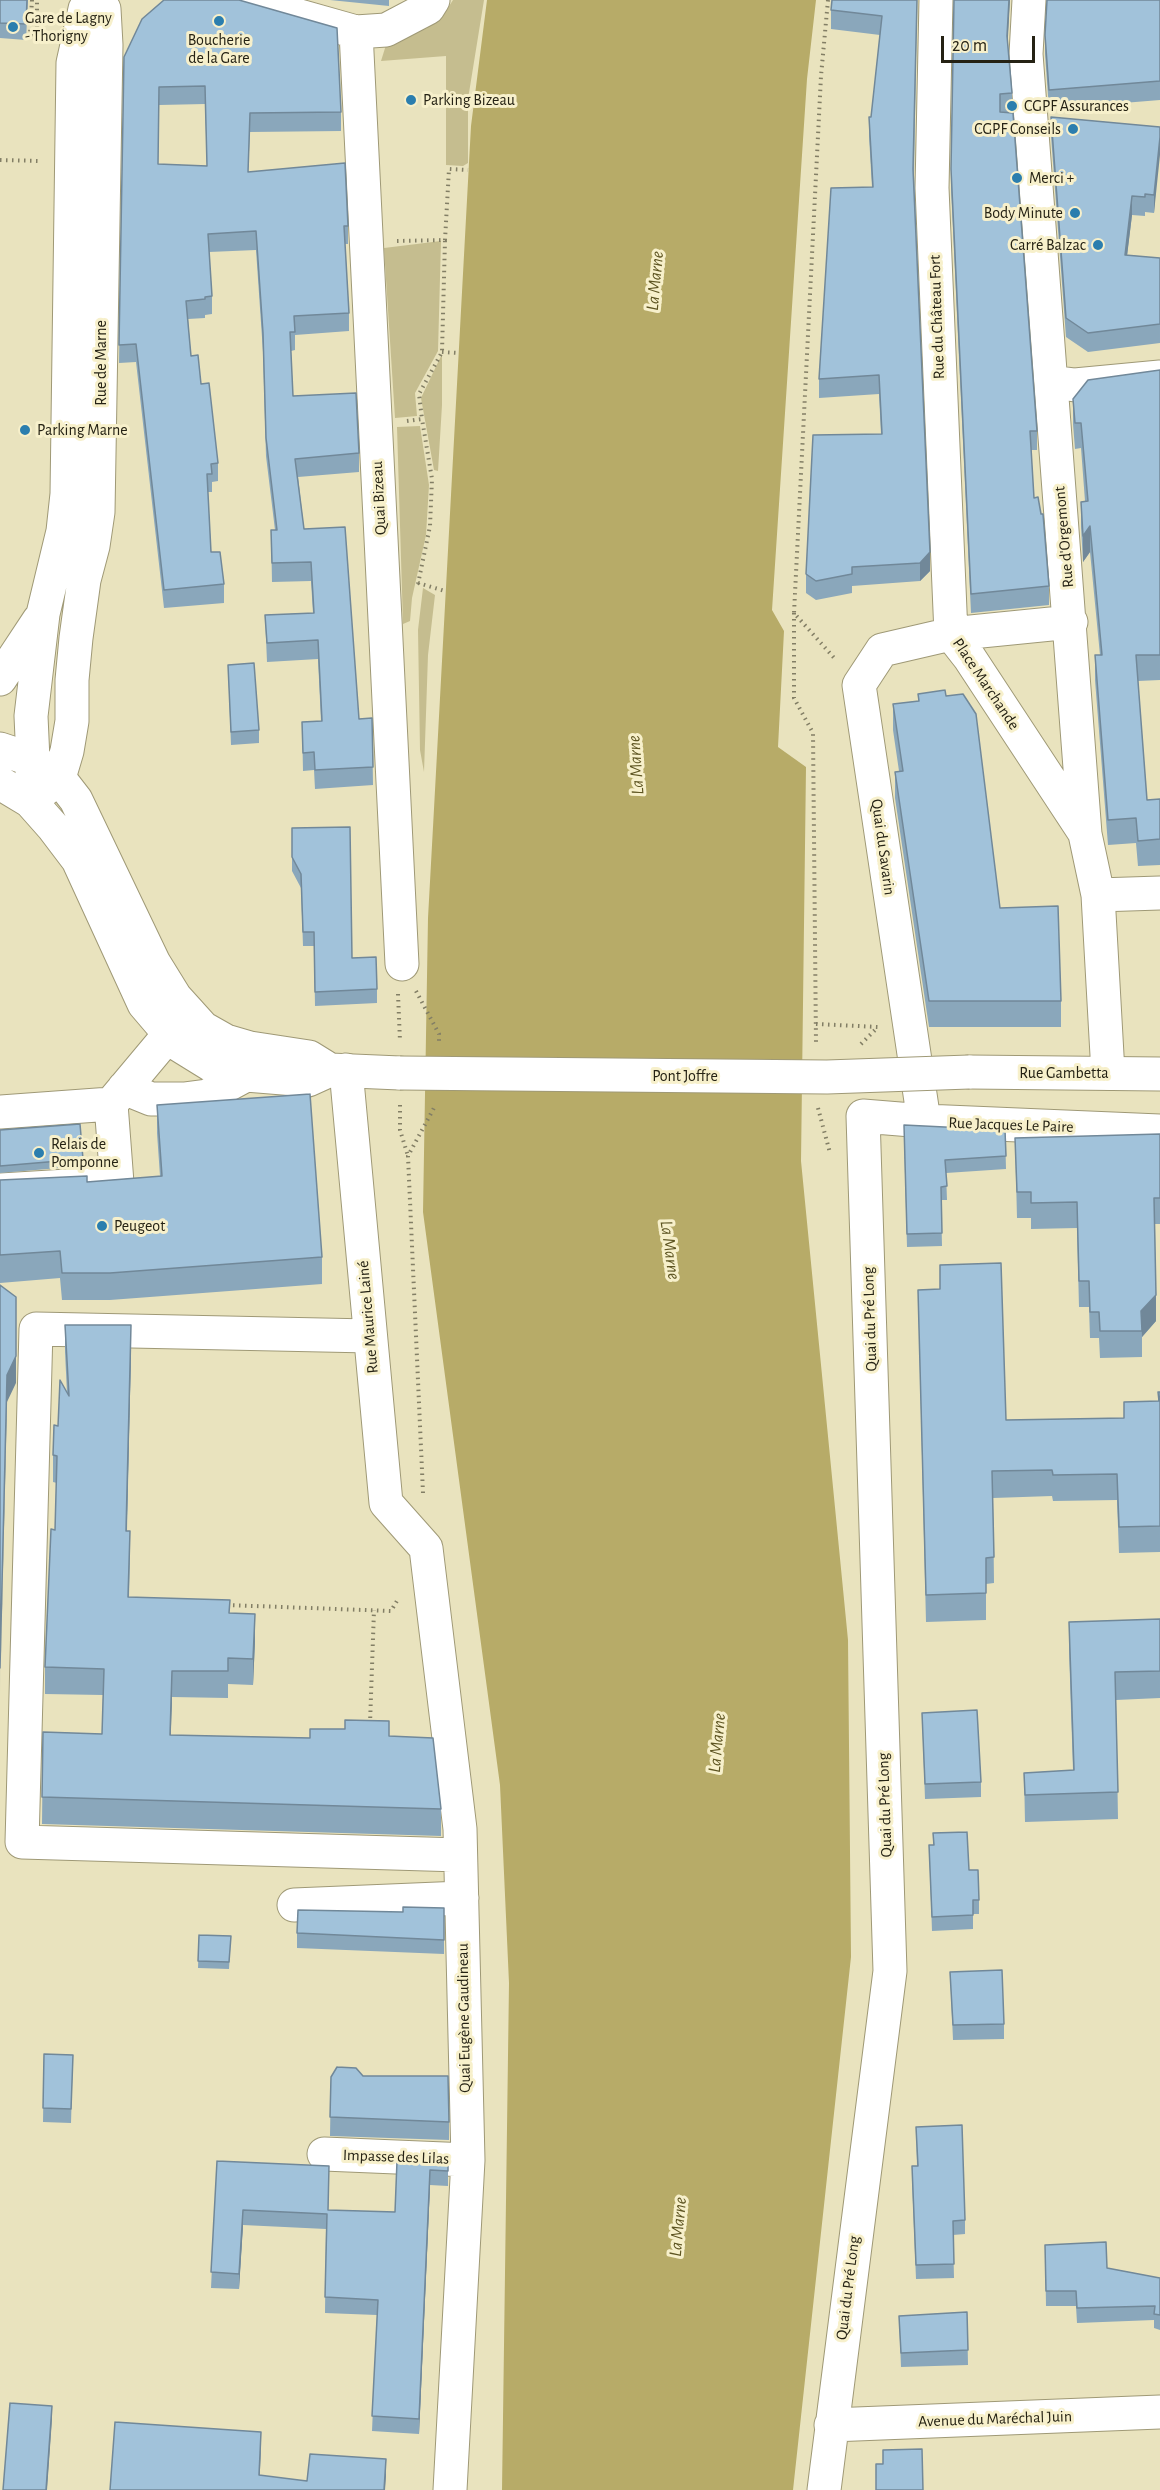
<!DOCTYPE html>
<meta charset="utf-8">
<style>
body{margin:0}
#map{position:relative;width:1160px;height:2490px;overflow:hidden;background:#e9e3be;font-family:"Alegreya Sans",sans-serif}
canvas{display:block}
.scale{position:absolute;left:941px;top:36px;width:94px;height:27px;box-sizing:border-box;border:3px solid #252214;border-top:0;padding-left:8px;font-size:18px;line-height:21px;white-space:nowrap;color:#252214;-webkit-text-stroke:4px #f7f0cb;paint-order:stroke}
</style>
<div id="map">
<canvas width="1160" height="2490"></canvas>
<div class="scale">20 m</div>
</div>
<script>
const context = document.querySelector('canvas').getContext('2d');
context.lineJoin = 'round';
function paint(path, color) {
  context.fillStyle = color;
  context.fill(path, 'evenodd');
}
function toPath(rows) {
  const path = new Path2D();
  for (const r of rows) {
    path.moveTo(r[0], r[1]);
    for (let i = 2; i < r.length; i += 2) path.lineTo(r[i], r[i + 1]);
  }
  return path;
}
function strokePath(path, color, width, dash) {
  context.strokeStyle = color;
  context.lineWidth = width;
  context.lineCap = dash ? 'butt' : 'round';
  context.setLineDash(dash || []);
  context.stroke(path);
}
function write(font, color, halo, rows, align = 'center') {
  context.font = font + ' "Alegreya Sans",sans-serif';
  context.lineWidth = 6;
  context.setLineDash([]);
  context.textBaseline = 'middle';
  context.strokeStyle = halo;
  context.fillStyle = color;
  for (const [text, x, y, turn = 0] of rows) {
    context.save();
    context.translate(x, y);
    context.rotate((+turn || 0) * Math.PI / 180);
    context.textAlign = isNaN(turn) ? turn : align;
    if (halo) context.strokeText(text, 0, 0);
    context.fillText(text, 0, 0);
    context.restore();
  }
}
paint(toPath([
 [453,0,484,0,468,99,468,163,463,166,446,165,446,56,381,61,386,45,427,28,446,11],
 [441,241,438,351,415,393,417,416,395,418,384,248],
 [442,354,442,405,438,471,434,470,421,398],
 [420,426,429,485,426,535,412,598,410,621,403,624,397,427],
 [423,588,435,595,428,655,424,772,420,750,418,630]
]), '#c5bd8f');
paint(toPath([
 [487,0,816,0,807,79,772,610,784,631,778,747,806,767,801,1161,848,1640,851,1957,793,2490,502,2490,509,1983,500,1785,423,1212,428,918,433,827,471,126]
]), '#b7ab68');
const minor = toPath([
 [243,0,356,32,386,30,428,8,433,0],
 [936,0,932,188,951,634],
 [1029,0,1026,54,1085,834,1098,895,1108,1073],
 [356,32,402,964],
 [1051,382,1075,385,1160,377],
 [951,634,969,657,1084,832],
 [0,679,39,620],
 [31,788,33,760,31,716,43,614,63,531,67,494,73,63,85,9],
 [30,801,59,778,67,751,72,721,72,680,76,638,84,580,93,546,98,512,106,45,104,9],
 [1098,895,1160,893],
 [346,1070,386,1503,426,1548,460,1829,468,2160,450,2490],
 [124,1088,151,1099,184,1099,207,1096,246,1075],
 [0,1112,111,1104],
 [924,1121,859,685,882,650,951,634,1071,622],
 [0,1190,117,1183,111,1104,188,1012],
 [370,1336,36,1329,22,1842,460,1855],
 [294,1905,462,1898],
 [324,2154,468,2160],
 [831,2425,1160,2412],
 [824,2490,890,1971,863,1116,924,1121,1160,1131]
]);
const major = toPath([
 [0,749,33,760,59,778,76,800,154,963,175,997,203,1028,226,1041,250,1048,309,1057,330,1070],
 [0,783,30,801,53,827,78,860,144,1004,179,1045,213,1066,246,1075,308,1080,330,1070,400,1073],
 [969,1072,1160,1074]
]);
strokePath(minor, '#9f9976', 35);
strokePath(major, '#9f9976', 35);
strokePath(toPath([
 [32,0,30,34,37,35,37,0],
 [828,0,821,76,794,613,836,660],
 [0,160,41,161],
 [397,241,445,240,449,169,468,170],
 [442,352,458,353],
 [407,421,422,419,419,394,442,352,445,240],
 [418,583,445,591],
 [418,584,430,526,432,479,422,419],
 [794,613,794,698,813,733,816,1044],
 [416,991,439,1034,439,1041],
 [398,994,400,1041],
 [816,1024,878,1027],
 [861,1044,877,1028],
 [400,1105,400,1130,408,1156],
 [818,1108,830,1153],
 [423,1493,408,1156,435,1106],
 [227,1605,391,1611,398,1599],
 [370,1724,374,1610]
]), '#827e65', 4, [1.5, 4.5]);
strokePath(minor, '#fff', 33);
strokePath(major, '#fff', 33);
const majorBridge = toPath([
 [400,1073,827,1077,969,1072]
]);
strokePath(majorBridge, '#9f9976', 35, []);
strokePath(majorBridge, '#fff', 33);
paint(toPath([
 [0,0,28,0,26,40,0,38],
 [330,0,389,0,389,6],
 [917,0,914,175,930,571,920,581,852,586,852,593,816,600,806,593,806,574,881,434,879,394,819,398,819,379,872,187,869,136,869,117,871,117,880,35,831,29,831,10],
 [1160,0,1160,100,1049,109,1045,54,1045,35],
 [1008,44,1012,93,1012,112,1006,112,1037,431,1037,450,1031,450,1034,498,1049,586,1049,605,971,613,951,188,951,169],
 [124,57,341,112,341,131,250,132,248,172,348,226,348,244,345,244,349,313,349,331,295,335,295,350,291,351,293,396,359,453,359,472,298,477,304,529,359,719,372,718,373,785,315,789,314,770,303,771,302,722,321,721,318,659,267,662,265,615,313,613,311,581,272,582,271,530,275,530,266,456,263,352,256,250,209,252,212,296,212,314,205,315,205,318,188,319,191,356,201,384,218,463,218,481,212,482,212,492,208,492,211,552,224,584,224,603,164,608,136,362,119,363],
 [205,104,207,166,158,164,159,105],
 [1051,117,1160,127,1154,213,1145,212,1145,216,1132,215,1127,255,1160,258,1160,343,1088,352,1066,337,1051,136],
 [1160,370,1160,680,1138,681,1147,800,1160,799,1160,865,1138,866,1136,843,1108,845,1095,680,1095,655,1100,655,1090,552,1083,562,1081,527,1081,502,1085,501,1081,448,1075,449,1073,424,1073,399],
 [228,665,259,730,259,743,231,745],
 [918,694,946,696,1000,908,1061,1001,1061,1027,929,1027,895,798,895,772,899,771,893,730,893,704,918,701],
 [292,828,352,958,377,989,377,1003,315,1006,314,946,303,946,301,888,292,871],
 [157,1105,322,1257,322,1284,110,1300,62,1300,60,1278,0,1283,0,1180,87,1182,160,1176,157,1133],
 [0,1130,83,1159,83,1166,0,1173],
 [1005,1130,1006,1169,946,1173,947,1200,941,1200,942,1246,907,1247,904,1138],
 [1160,1134,1160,1224,1155,1224,1156,1321,1142,1337,1142,1357,1100,1358,1099,1338,1090,1338,1089,1307,1079,1307,1077,1228,1031,1229,1031,1218,1017,1218,1015,1138],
 [918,1290,1006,1420,1124,1418,1158,1401,1158,1392,1160,1392,1160,1552,1119,1553,1117,1500,1053,1501,1052,1496,993,1498,994,1583,986,1584,986,1620,926,1622],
 [65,1325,131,1352,127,1531,130,1558,129,1597,230,1613,255,1641,253,1685,228,1684,228,1698,172,1697,170,1735,310,1738,389,1736,441,1809,441,1836,42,1824,43,1732,102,1734,103,1695,45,1694,45,1667,55,1530,57,1483,53,1482,53,1455,58,1426,67,1393,65,1352],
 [1160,1619,1160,1698,1116,1700,1118,1819,1025,1822,1024,1773,1073,1770,1069,1649,1069,1622],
 [922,1713,981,1782,981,1797,925,1799],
 [933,1833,979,1900,979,1914,973,1914,973,1929,932,1931,929,1845,933,1845],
 [444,1908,444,1954,297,1948,297,1933,403,1912],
 [199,1935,231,1936,229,1969,198,1968],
 [950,1972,1004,2024,1004,2039,953,2040],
 [44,2054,73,2055,71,2123,43,2122],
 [363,2076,449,2122,449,2140,330,2136,331,2077],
 [916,2127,965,2220,965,2234,953,2235,954,2278,916,2279,912,2180,912,2166,917,2166],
 [217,2161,329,2182,328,2210,395,2212,397,2161,448,2163,448,2186,430,2185,419,2434,372,2431,377,2315,325,2313,326,2229,243,2225,239,2289,211,2288],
 [1045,2245,1107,2268,1160,2278,1160,2330,1154,2328,1154,2320,1077,2323,1076,2306,1046,2306],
 [967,2312,968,2365,901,2367,899,2316]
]), '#8aa7bb');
paint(toPath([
 [1009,0,1010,0,1007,55,1007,36],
 [1160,137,1160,155,1154,213,1154,195],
 [1132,196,1132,215,1125,273,1125,255],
 [1090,526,1090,552,1083,562,1083,536],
 [930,552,930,571,920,581,920,563],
 [1156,1295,1156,1321,1142,1337,1141,1311],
 [16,1297,16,1383,7,1402,0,1695,7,1375],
 [131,1325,131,1352,126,1557,126,1531],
 [255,1614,255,1641,253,1685,253,1659],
 [172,1671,172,1697,170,1762,170,1735],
 [430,2170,430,2185,419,2434,419,2419],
 [243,2210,243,2225,239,2289,239,2274],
 [52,2406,52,2419,47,2490,46,2490],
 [261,2432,261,2449,259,2490,259,2475],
 [386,2459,386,2476,385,2490,384,2490]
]), '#718899');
const building = toPath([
 [0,0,27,0,26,24,0,23,0,0],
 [164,0,239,0,337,28,341,112,250,113,248,172,345,163,348,226,344,226,349,313,294,316,295,332,290,332,293,396,356,393,359,453,295,459,304,529,345,527,359,719,372,718,373,767,315,770,314,752,303,753,302,722,322,721,318,640,267,643,265,615,314,613,311,562,272,563,271,530,277,530,266,438,263,333,256,231,208,234,212,296,205,297,205,299,186,301,191,356,198,355,201,384,209,383,218,463,211,464,212,474,207,474,211,552,220,552,224,584,164,590,136,344,119,345,124,57,142,19,164,0],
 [205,86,207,166,158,164,159,87,205,86],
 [832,0,917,0,913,169,930,552,920,563,852,567,852,574,816,581,806,574,813,435,882,434,879,375,819,379,831,188,873,187,869,117,871,117,882,16,831,10,832,0],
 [954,0,1009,0,1007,36,1012,93,1000,94,1000,112,1013,113,1037,431,1030,431,1034,498,1038,497,1041,514,1043,514,1049,586,971,594,951,169,954,0],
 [1047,0,1160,0,1160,81,1049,90,1045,35,1047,0],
 [1051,117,1160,127,1160,137,1154,195,1145,194,1145,197,1132,196,1125,255,1160,258,1160,324,1088,333,1066,318,1051,117],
 [1160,370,1160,655,1136,655,1147,800,1160,799,1160,839,1138,841,1136,818,1108,820,1095,655,1102,655,1090,526,1083,536,1081,502,1088,501,1081,423,1075,423,1073,399,1088,380,1160,370],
 [254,663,259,730,231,732,228,665,254,663],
 [945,690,946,696,963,694,976,714,1000,908,1058,906,1061,1001,929,1001,895,772,903,771,893,704,919,701,918,694,945,690],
 [350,827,352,958,376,957,377,989,315,992,314,932,303,932,301,874,292,857,292,828,350,827],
 [310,1094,322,1257,110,1273,62,1273,60,1251,0,1255,0,1180,87,1176,87,1182,162,1176,157,1105,310,1094],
 [80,1124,83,1159,0,1166,0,1130,80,1124],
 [904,1125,1005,1130,1006,1156,945,1160,947,1186,941,1187,942,1233,907,1234,904,1125],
 [1160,1134,1160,1198,1154,1198,1156,1295,1141,1311,1142,1331,1100,1331,1099,1312,1090,1312,1089,1281,1079,1281,1077,1202,1031,1203,1031,1192,1017,1192,1015,1138,1160,1134],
 [1001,1263,1006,1420,1124,1418,1124,1402,1159,1401,1158,1392,1160,1392,1160,1526,1119,1527,1117,1474,1053,1475,1052,1470,992,1471,994,1557,986,1558,986,1593,926,1595,918,1290,940,1289,940,1265,1001,1263],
 [0,1285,16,1297,16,1356,7,1375,0,1668,0,1285],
 [65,1325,131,1325,126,1531,130,1531,128,1597,230,1600,229,1613,255,1614,253,1659,228,1658,228,1671,172,1671,170,1735,310,1738,310,1729,345,1729,345,1720,389,1721,389,1736,433,1738,441,1809,42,1797,43,1732,102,1734,104,1669,45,1667,51,1529,55,1530,57,1456,53,1455,54,1425,58,1426,60,1380,69,1396,65,1325],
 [1160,1619,1160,1671,1115,1672,1118,1792,1025,1795,1024,1773,1074,1770,1069,1622,1160,1619],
 [977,1710,981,1782,925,1784,922,1713,977,1710],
 [967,1832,969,1870,978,1870,979,1900,973,1900,973,1915,932,1917,929,1845,934,1845,933,1833,967,1832],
 [403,1907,444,1908,444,1940,297,1933,298,1910,403,1912,403,1907],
 [199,1935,231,1936,229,1962,198,1961,199,1935],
 [1002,1970,1004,2024,953,2025,950,1972,1002,1970],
 [44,2054,73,2055,71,2109,43,2108,44,2054],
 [337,2067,356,2068,363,2076,448,2076,449,2122,330,2117,331,2077,337,2067],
 [962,2125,965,2220,953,2221,954,2264,916,2265,912,2166,918,2166,916,2127,962,2125],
 [217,2161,329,2166,328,2210,395,2212,397,2161,448,2163,448,2171,430,2170,419,2419,372,2416,378,2300,325,2297,327,2214,243,2210,239,2274,211,2272,217,2161],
 [1106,2242,1107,2268,1160,2278,1160,2315,1154,2314,1155,2306,1077,2308,1076,2291,1046,2291,1045,2245,1106,2242],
 [967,2312,968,2350,901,2353,899,2316,967,2312],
 [10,2403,52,2406,46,2490,3,2490,10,2403],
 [115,2422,261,2432,259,2475,307,2481,310,2454,386,2459,384,2490,110,2490,115,2422],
 [922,2449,923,2490,876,2490,876,2464,883,2464,883,2450,922,2449]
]);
paint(building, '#a1c2da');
strokePath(building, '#718899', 1.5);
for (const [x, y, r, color] of [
 [219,21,6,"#2b7eae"],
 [13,27,6,"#2b7eae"],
 [411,100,6,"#2b7eae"],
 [1012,106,6,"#2b7eae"],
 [1073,129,6,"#2b7eae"],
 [1017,178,6,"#2b7eae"],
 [1075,213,6,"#2b7eae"],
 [1098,245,6,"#2b7eae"],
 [25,430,6,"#2b7eae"],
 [39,1153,6,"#2b7eae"],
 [102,1226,6,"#2b7eae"]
]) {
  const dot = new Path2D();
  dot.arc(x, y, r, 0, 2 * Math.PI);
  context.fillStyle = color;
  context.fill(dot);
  strokePath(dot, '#f7f0cb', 2);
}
write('16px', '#252214', '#f7f0cb', [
 ["Gare de Lagny",25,18],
 ["- Thorigny",25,36],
 ["Boucherie",219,40,"center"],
 ["de la Gare",219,58,"center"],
 ["Parking Bizeau",423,100],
 ["CGPF Assurances",1024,106],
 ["CGPF Conseils",1061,129,"right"],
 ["Merci +",1029,178],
 ["Body Minute",1063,213,"right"],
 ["Carré Balzac",1086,245,"right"],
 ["Parking Marne",37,430],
 ["Relais de",51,1144],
 ["Pomponne",51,1162],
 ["Peugeot",114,1226]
], 'left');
write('16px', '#252214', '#f7f0cb', [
 ["Rue du Château Fort",937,317,-92],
 ["Rue de Marne",101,363,-90],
 ["Quai Bizeau",379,498,-93],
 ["Rue d'Orgemont",1064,537,-95],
 ["Place Marchande",986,684,56],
 ["Quai du Savarin",883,847,82],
 ["Rue Gambetta",1064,1073],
 ["Pont Joffre",685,1076],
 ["Rue Jacques Le Paire",1011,1125,2],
 ["Rue Maurice Lainé",368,1317,-95],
 ["Quai du Pré Long",870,1319,-92],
 ["Quai du Pré Long",885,1805,-92],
 ["Quai Eugène Gaudineau",464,2018,-91],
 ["Impasse des Lilas",396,2157,2],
 ["Quai du Pré Long",848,2288,-83],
 ["Avenue du Maréchal Juin",995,2419,-2]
]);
write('italic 18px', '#5d5421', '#f7f0cb', [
 ["La Marne",655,281,-85],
 ["La Marne",636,765,-94],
 ["La Marne",670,1250,82],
 ["La Marne",717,1743,-85],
 ["La Marne",678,2227,-85]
]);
</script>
